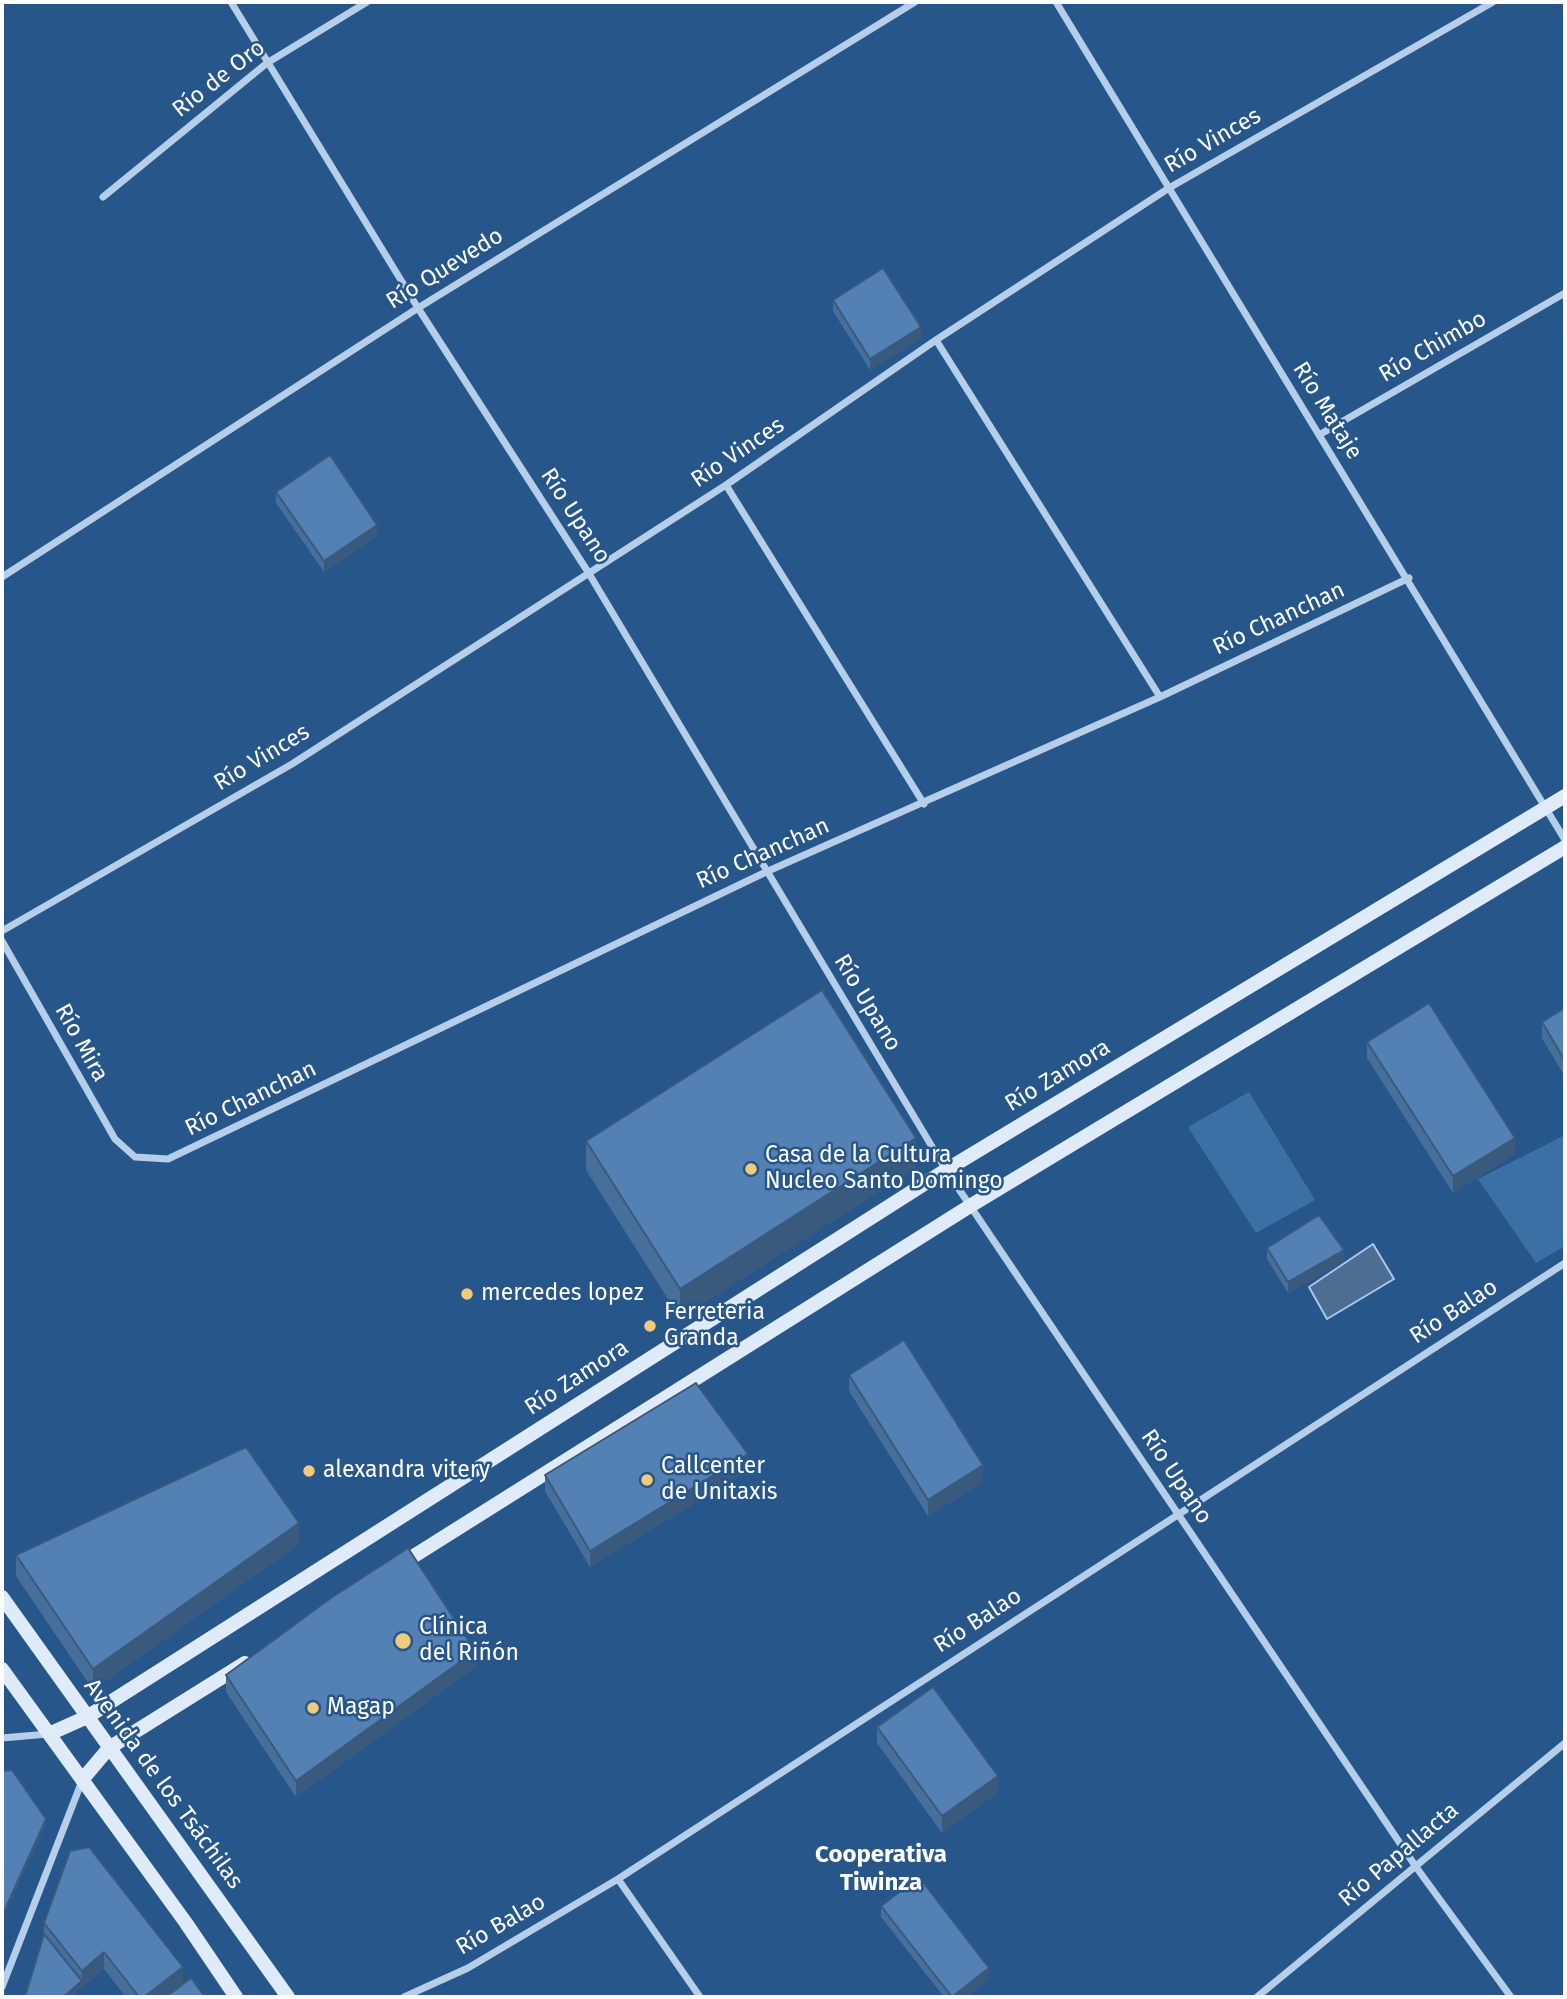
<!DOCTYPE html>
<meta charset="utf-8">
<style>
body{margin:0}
#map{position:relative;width:1567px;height:1999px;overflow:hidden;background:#27568a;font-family:"Fira Sans",sans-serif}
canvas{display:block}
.frame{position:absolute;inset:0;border:4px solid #fff;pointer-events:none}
</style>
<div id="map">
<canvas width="1567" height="1999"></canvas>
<div class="frame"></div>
</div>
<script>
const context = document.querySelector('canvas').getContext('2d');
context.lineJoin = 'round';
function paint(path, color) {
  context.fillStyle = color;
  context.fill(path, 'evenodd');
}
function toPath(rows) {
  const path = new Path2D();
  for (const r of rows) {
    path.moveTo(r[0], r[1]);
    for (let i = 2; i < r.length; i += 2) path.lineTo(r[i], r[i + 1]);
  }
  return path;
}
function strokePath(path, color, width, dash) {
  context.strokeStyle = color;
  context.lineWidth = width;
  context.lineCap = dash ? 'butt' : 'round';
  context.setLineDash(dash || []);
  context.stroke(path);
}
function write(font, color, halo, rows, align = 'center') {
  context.font = font + ' "Fira Sans",sans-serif';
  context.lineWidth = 5;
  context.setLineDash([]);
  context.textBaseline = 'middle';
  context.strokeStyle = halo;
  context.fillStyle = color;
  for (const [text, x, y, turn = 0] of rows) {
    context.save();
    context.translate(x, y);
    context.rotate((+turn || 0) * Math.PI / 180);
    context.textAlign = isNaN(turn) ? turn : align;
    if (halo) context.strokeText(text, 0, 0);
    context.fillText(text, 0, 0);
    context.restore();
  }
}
paint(toPath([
 [1249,1092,1315,1200,1256,1233,1188,1127],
 [1565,1135,1565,1246,1536,1263,1478,1179]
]), '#3b70a7');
const water = toPath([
 [1373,1244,1394,1279,1327,1319,1309,1287,1373,1244]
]);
paint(water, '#4d6e92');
strokePath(water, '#a9c9ea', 2);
strokePath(toPath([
 [231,2,418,308,588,572,946,1170,1416,1867,1511,1997],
 [1056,2,1565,840],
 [103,197,267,63,367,2],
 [936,340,1160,697],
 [1319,435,1565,293],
 [726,485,924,804],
 [2,577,418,308,915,2],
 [2,931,292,764,726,485,936,340,1169,188,1493,2],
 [2,941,115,1139,135,1157,168,1159,766,872,1160,697,1409,578],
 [2,1738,48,1734],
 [618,1879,700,1997],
 [2,1987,82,1781],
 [404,1997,468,1968,618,1879,1565,1263],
 [1257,1997,1565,1743]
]), '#b5cee9', 7);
strokePath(toPath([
 [398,1566,970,1206,1565,847],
 [2,1597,288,1997],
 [2,1669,186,1923,236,1997],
 [49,1734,87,1717,946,1170,1565,796],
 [82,1780,109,1748,245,1663]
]), '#dfebf8', 14);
paint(toPath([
 [833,300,921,338,870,370,833,311],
 [276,492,377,536,324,572,276,503],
 [1565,1008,1565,1077,1542,1038,1542,1022],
 [1367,1042,1515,1154,1453,1193,1367,1058],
 [586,1141,916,1168,680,1318,586,1170],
 [1267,1248,1344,1261,1288,1293,1267,1259],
 [849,1375,983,1482,928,1516,849,1391],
 [748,1470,590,1567,545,1491,545,1475],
 [299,1544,93,1690,16,1576,16,1555],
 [475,1667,296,1797,226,1692,226,1675],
 [877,1727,998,1792,942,1833,877,1743],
 [881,1906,989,1979,966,1997,944,1997,881,1917],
 [44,1923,183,1983,164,1997,126,1997,104,1969,69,1997,25,1997,44,1934]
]), '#476f9a');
paint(toPath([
 [921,327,921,338,870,370,870,359],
 [377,525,377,536,324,572,324,561],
 [916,1138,916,1168,680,1318,680,1289],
 [1515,1138,1515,1154,1453,1193,1453,1176],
 [1344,1250,1344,1261,1288,1293,1288,1282],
 [748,1454,748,1470,590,1567,590,1551],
 [983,1465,983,1482,928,1516,928,1500],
 [299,1523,299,1544,93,1690,93,1669],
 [475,1651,475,1667,296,1797,296,1781],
 [998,1776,998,1792,942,1833,942,1816],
 [46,1819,46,1825,2,1921,2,1916],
 [104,1952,104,1969,69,1997,63,1997,82,1981,82,1971],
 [183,1967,183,1983,164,1997,144,1997],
 [989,1968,989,1979,966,1997,952,1997]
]), '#3a5a7d');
const building = toPath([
 [883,268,921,327,870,359,833,300,883,268],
 [330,455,377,525,324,561,276,492,330,455],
 [822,990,916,1138,680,1289,586,1141,822,990],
 [1429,1003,1515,1138,1453,1176,1367,1042,1429,1003],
 [1565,1008,1565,1061,1542,1022,1565,1008],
 [1319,1215,1344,1250,1288,1282,1267,1248,1319,1215],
 [904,1340,983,1465,928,1500,849,1375,904,1340],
 [696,1383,748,1454,590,1551,545,1475,696,1383],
 [246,1447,299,1523,93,1669,16,1555,246,1447],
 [408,1548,475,1651,296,1781,226,1675,331,1598,408,1548],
 [933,1687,998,1776,942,1816,877,1727,933,1687],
 [12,1770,46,1819,2,1916,2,1771,12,1770],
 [89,1847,183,1967,144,1997,139,1997,104,1952,82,1971,44,1923,70,1851,89,1847],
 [919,1877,989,1968,952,1997,881,1906,919,1877],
 [44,1934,82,1981,63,1997,25,1997,44,1934],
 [191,1978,205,1997,166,1997,191,1978]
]);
paint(building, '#5381b3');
strokePath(building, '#3a5a7d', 2);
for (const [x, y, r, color] of [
 [751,1169,7,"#f2cb7a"],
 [467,1294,7,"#f2cb7a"],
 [650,1326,7,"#f2cb7a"],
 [309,1471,7,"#f2cb7a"],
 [647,1480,7,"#f2cb7a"],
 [403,1641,9,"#f2cb7a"],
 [313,1708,7,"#f2cb7a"]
]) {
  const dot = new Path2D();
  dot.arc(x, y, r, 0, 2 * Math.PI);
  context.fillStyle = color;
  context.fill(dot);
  strokePath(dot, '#27568a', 2.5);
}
write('23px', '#fff', '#27568a', [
 ["Río de Oro",219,79,-38],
 ["Río Vinces",1213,141,-30],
 ["Río Quevedo",445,269,-32],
 ["Río Chimbo",1433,347,-30],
 ["Río Mataje",1327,411,58],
 ["Río Vinces",738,453,-34],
 ["Río Upano",575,516,57],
 ["Río Chanchan",1279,619,-25],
 ["Río Vinces",262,758,-31],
 ["Río Chanchan",763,854,-24],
 ["Río Upano",867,1003,59],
 ["Río Mira",81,1043,61],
 ["Río Zamora",1058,1076,-31],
 ["Río Chanchan",251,1099,-26],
 ["Río Balao",1454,1312,-33],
 ["Río Zamora",577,1378,-33],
 ["Río Upano",1176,1477,56],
 ["Río Balao",978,1621,-33],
 ["Avenida de los Tsáchilas",163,1784,54],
 ["Río Papallacta",1399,1855,-40],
 ["Río Balao",501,1925,-30]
]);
write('23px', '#fff', '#27568a', [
 ["Casa de la Cultura",765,1156],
 ["Nucleo Santo Domingo",765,1182],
 ["mercedes lopez",481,1294],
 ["Ferreteria",664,1313],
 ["Granda",664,1339],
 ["Callcenter",661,1467],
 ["de Unitaxis",661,1493],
 ["alexandra vitery",323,1471],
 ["Clínica",419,1628],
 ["del Riñón",419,1654],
 ["Magap",327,1708]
], 'left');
write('bold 24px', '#fff', '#27568a', [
 ["Cooperativa",881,1855],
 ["Tiwinza",881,1883]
]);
</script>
